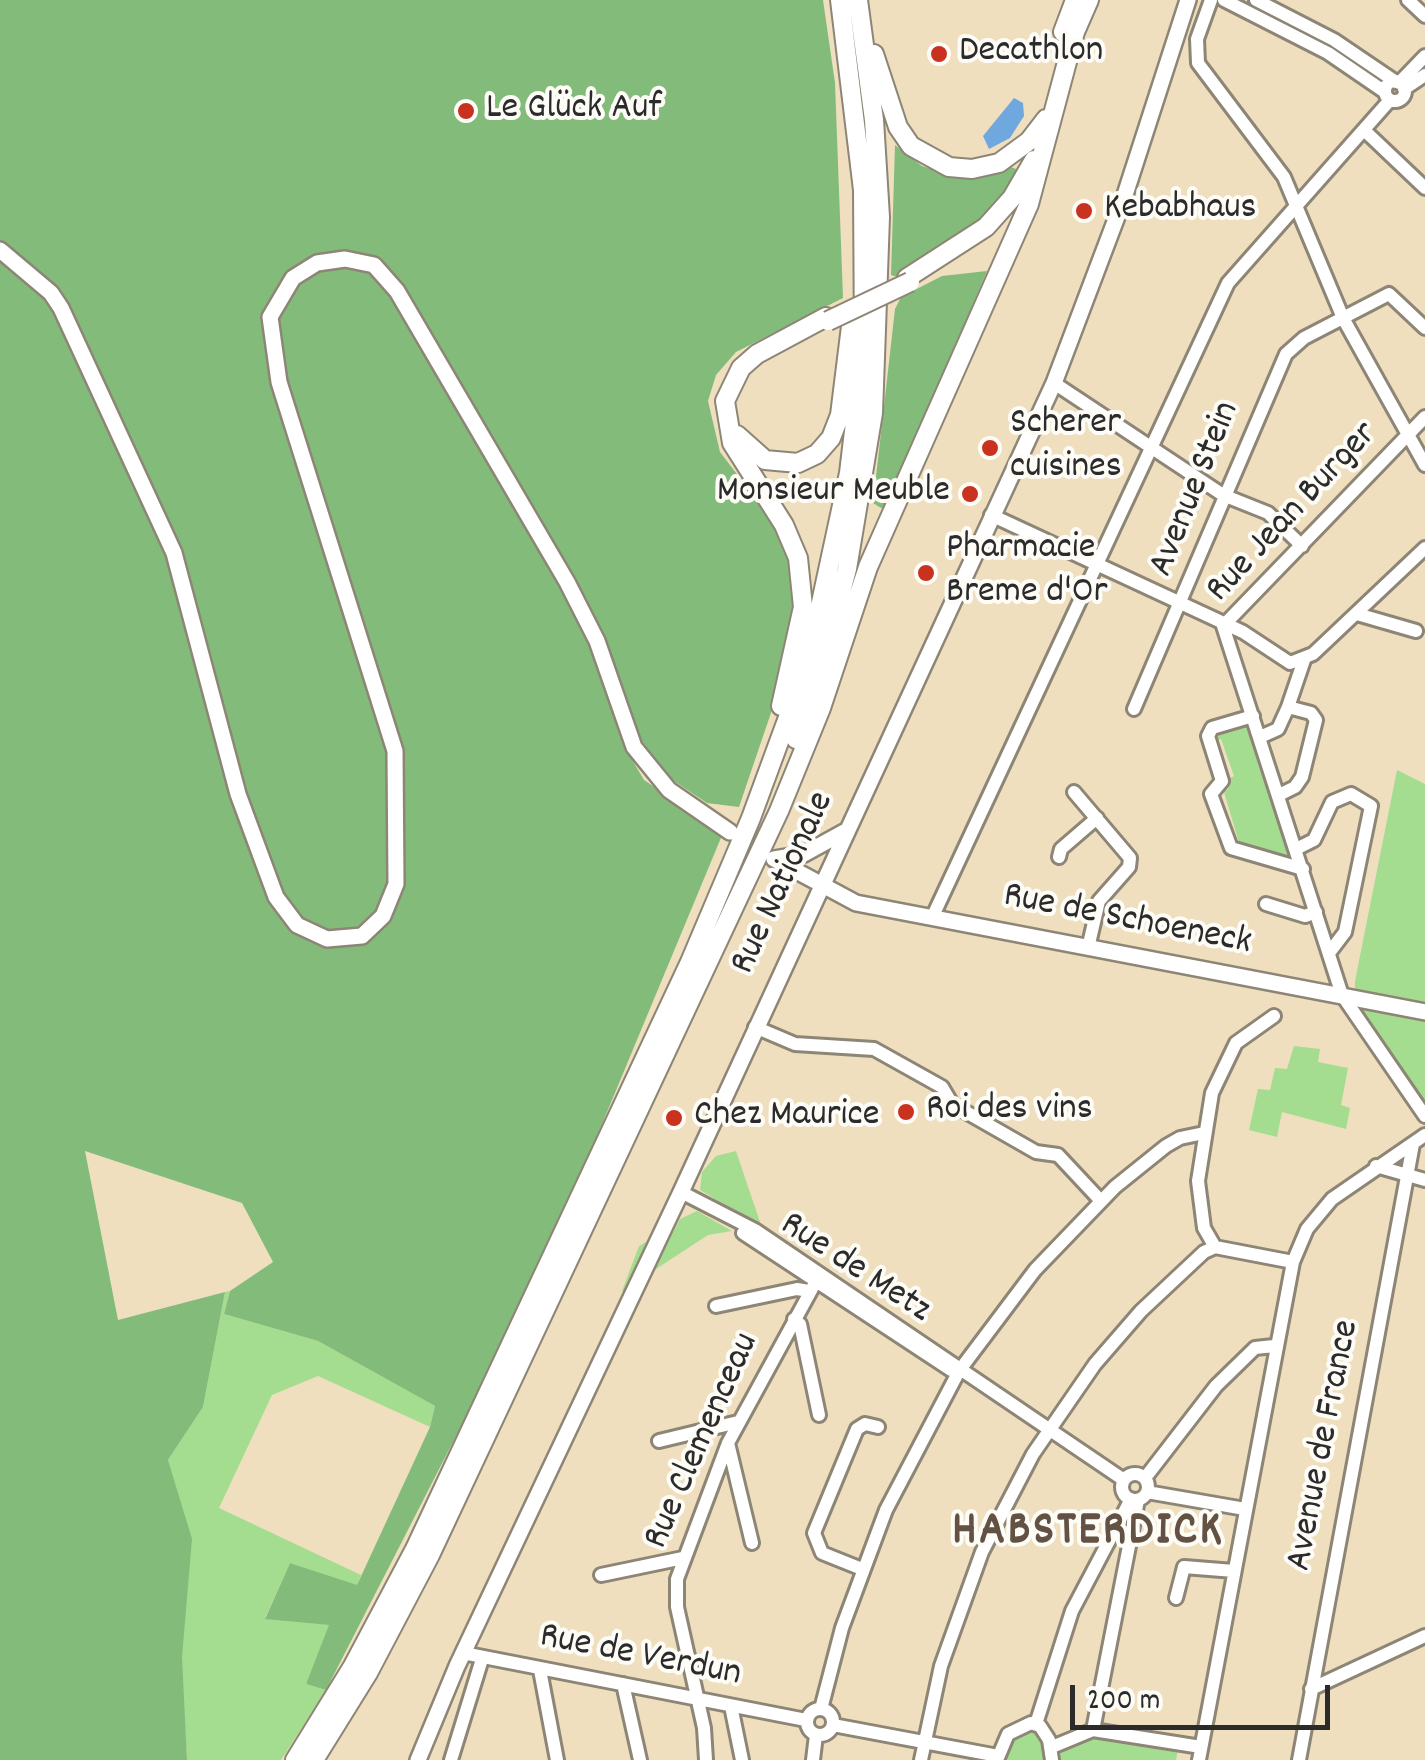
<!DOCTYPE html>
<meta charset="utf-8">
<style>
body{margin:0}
#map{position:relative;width:1425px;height:1760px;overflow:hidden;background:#efdfbf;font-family:Dekko,sans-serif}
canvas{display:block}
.scale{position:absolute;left:1070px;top:1685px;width:260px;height:45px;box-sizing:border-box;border:5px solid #2b2b2b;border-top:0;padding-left:12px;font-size:30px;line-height:35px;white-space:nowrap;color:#2b2b2b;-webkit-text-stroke:8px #fdfcf7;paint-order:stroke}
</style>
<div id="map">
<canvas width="1425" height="1760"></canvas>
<div class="scale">200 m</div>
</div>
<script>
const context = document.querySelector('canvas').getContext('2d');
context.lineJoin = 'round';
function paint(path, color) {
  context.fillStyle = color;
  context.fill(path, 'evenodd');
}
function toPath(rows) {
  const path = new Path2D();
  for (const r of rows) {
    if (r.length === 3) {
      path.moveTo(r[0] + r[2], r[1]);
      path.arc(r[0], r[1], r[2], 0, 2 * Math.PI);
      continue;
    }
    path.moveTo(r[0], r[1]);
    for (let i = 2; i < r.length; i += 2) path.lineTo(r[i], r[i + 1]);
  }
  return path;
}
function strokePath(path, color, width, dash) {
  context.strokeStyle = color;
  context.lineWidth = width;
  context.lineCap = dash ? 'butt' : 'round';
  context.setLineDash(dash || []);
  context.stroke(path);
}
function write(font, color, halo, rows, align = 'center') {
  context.font = font + ' Dekko,sans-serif';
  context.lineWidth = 8;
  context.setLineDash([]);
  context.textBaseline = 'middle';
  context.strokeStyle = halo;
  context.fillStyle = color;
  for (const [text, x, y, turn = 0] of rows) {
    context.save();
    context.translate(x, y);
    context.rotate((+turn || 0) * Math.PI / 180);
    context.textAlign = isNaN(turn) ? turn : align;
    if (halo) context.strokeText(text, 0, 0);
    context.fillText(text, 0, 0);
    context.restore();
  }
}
paint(toPath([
 [1243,724,1247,727,1290,861,1240,846,1224,792,1229,788,1227,780,1234,776,1221,739,1215,741,1214,736],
 [1397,770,1425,784,1425,1102,1355,1002,1355,981],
 [1294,1046,1320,1049,1318,1062,1348,1068,1341,1105,1350,1108,1346,1129,1282,1112,1277,1137,1249,1130,1258,1089,1270,1090,1275,1068,1287,1069],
 [736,1151,760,1222,758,1225,700,1190,702,1172,716,1156],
 [697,1211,732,1231,708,1235,653,1271,680,1219],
 [648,1241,626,1292,622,1291,639,1246],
 [230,1291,224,1314,318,1341,435,1406,430,1427,318,1376,272,1395,219,1508,361,1575,357,1586,290,1563,265,1618,330,1625,306,1684,326,1690,281,1760,187,1760,168,1460,203,1407,225,1292],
 [1033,1729,1046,1749,1046,1760,1004,1760,1015,1735],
 [1095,1735,1178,1749,1176,1760,1058,1760,1059,1751]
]), '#a4dd90');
paint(toPath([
 [0,0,823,0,835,83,843,298,736,352,716,375,708,401,720,452,789,542,799,596,792,651,739,807,707,803,671,779,634,731,624,746,644,780,723,833,543,1266,326,1690,306,1684,329,1625,265,1619,290,1563,357,1585,430,1427,435,1406,318,1341,224,1314,230,1291,273,1262,242,1203,85,1151,118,1320,225,1292,203,1407,168,1460,192,1539,182,1657,187,1760,0,1760],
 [895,145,922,166,959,178,986,177,1011,167,1021,171,988,218,919,267,897,277,891,275],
 [987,271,887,506,881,508,873,503,895,309,901,297,942,276]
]), '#83bc7a');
paint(toPath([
 [1014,98,1023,103,1024,116,1010,138,989,149,983,136]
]), '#6ea8de');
const minor = toPath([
 [1211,0,1197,39,1198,63,1284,177,1343,318,1425,465],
 [1224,0,1328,53,1385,92],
 [1256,0,1334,40,1396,82],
 [1408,0,1425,16],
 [1395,91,10],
 [1399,83,1425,56],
 [1404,89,1425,75],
 [1364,130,1425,188],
 [1054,383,1223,495,1268,513,1302,546],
 [1425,417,1223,626,1342,995,1425,1116],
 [991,515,1243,632,1290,663,1313,654,1425,548],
 [1357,614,1416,631],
 [1134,709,1286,354,1304,338,1389,294,1425,328],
 [1253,716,1212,728,1208,736,1222,781,1211,794,1231,848,1303,869],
 [1260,737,1278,729,1288,707],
 [1074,792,1130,858,1129,867,1099,901,1088,948],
 [1279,795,1295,787,1302,777,1316,720,1311,713,1288,707,1304,660],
 [1296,849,1314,840,1332,802,1351,794,1371,806,1345,932,1329,953],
 [1059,857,1061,849,1097,818],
 [1266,904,1305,916,1316,912],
 [932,918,1228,283,1390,100],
 [755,1027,795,1044,874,1049,942,1087,952,1104,1036,1152,1058,1155,1101,1201],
 [1376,1166,1425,1180],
 [681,1192,755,1230,1124,1480],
 [743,1233,951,1370,959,1371],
 [1215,1247,1204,1228,1198,1181,1212,1093,1236,1043,1274,1016],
 [716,1306,797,1289,809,1291],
 [794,1319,800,1324,819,1415],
 [659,1441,738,1422],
 [728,1443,752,1543],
 [1135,1487,13],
 [1145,1478,1216,1386,1255,1348,1274,1346],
 [1147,1492,1245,1509],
 [862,1569,822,1553,814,1533,857,1429,865,1424,878,1427],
 [601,1575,683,1558],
 [1176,1598,1184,1567,1234,1571],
 [463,1653,806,1720],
 [540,1670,557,1760],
 [623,1684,640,1760],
 [1311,1689,1425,1636],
 [731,1706,742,1760],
 [820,1722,13],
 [821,1709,842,1628,886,1510,959,1371,1035,1270,1115,1187,1166,1146,1180,1138,1204,1133],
 [1036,1724,1072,1611,1131,1499],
 [833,1725,998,1756],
 [1093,1730,1138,1500],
 [1052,1747,1093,1730,1201,1747],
 [451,1760,482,1659],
 [706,1760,704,1728,677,1607,677,1579,728,1443,820,1274],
 [813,1760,816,1735],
 [921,1760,941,1666,982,1552,1033,1454,1095,1364,1141,1311,1204,1252,1215,1247,1293,1262],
 [997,1760,1008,1734,1031,1723,1040,1726,1049,1740,1052,1760],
 [1199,1760,1293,1262,1307,1229,1332,1199,1425,1135],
 [1299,1760,1413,1144]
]);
const major = toPath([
 [0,250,51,293,61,308,174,553,238,794,276,897,297,925,327,939,362,936,383,916,396,884,395,751,279,382,270,317,293,278,317,263,345,259,374,265,397,291,567,582,597,641,634,747,669,790,730,832],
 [774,859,856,903,1425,1012],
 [774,859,804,854,844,832],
 [418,1760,457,1666,681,1192,1054,383,1124,198,1188,0]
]);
const highway = toPath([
 [1063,32,1075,0],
 [874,54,898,127,911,146,949,167,972,169,999,163,1029,141,1046,119],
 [907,278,986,227,1012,198,1034,160],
 [737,435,765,460,798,463,817,454,831,438,840,415,853,310],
 [781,706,803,607,798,558,784,525,732,443,725,401,741,368,757,354,826,317],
 [796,739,821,668,847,569,873,413,880,217,874,120,858,0],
 [295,1760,353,1666,415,1549,690,962,751,818,808,663,849,473,864,347,863,190,840,0],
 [314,1760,368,1673,430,1555,779,811,821,708,868,567,1029,204,1075,32,1089,0]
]);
strokePath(minor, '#8d8575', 18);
strokePath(major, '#8d8575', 20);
strokePath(highway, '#8d8575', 22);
strokePath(minor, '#fff', 12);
strokePath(major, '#fff', 15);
strokePath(highway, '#fff', 18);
const highwayBridge = toPath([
 [828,321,910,282]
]);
strokePath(highwayBridge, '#8d8575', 22, []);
strokePath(highwayBridge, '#fff', 18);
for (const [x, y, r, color] of [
 [939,54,10,"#c8321e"],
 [466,111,10,"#c8321e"],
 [1084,211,10,"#c8321e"],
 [990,448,10,"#c8321e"],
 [970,494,10,"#c8321e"],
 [926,573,10,"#c8321e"],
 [906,1112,10,"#c8321e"],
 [674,1118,10,"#c8321e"]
]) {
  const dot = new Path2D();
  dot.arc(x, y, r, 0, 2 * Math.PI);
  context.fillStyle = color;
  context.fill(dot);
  strokePath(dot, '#fdfcf7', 4);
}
write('38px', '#2b2b2b', '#fdfcf7', [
 ["Decathlon",959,54],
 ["Le Glück Auf",486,111],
 ["Kebabhaus",1104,211],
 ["Scherer",1010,426],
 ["cuisines",1010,470],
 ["Monsieur Meuble",950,494,"right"],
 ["Pharmacie",946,551],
 ["Breme d'Or",946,595],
 ["Roi des vins",926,1112],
 ["Chez Maurice",694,1118]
], 'left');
write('38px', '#2b2b2b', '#fdfcf7', [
 ["Avenue Stein",1197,490,-68],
 ["Rue Jean Burger",1294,514,-47],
 ["Rue Nationale",785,884,-65],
 ["Rue de Schoeneck",1127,922,11],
 ["Rue de Metz",854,1270,33],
 ["Rue Clemenceau",704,1442,-66],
 ["Avenue de France",1326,1446,-79],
 ["Rue de Verdun",640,1658,11]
]);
context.letterSpacing = '2.5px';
write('bold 48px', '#635243', '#fdfcf7', [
 ["HABSTERDICK",1088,1535]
]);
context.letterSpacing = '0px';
</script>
